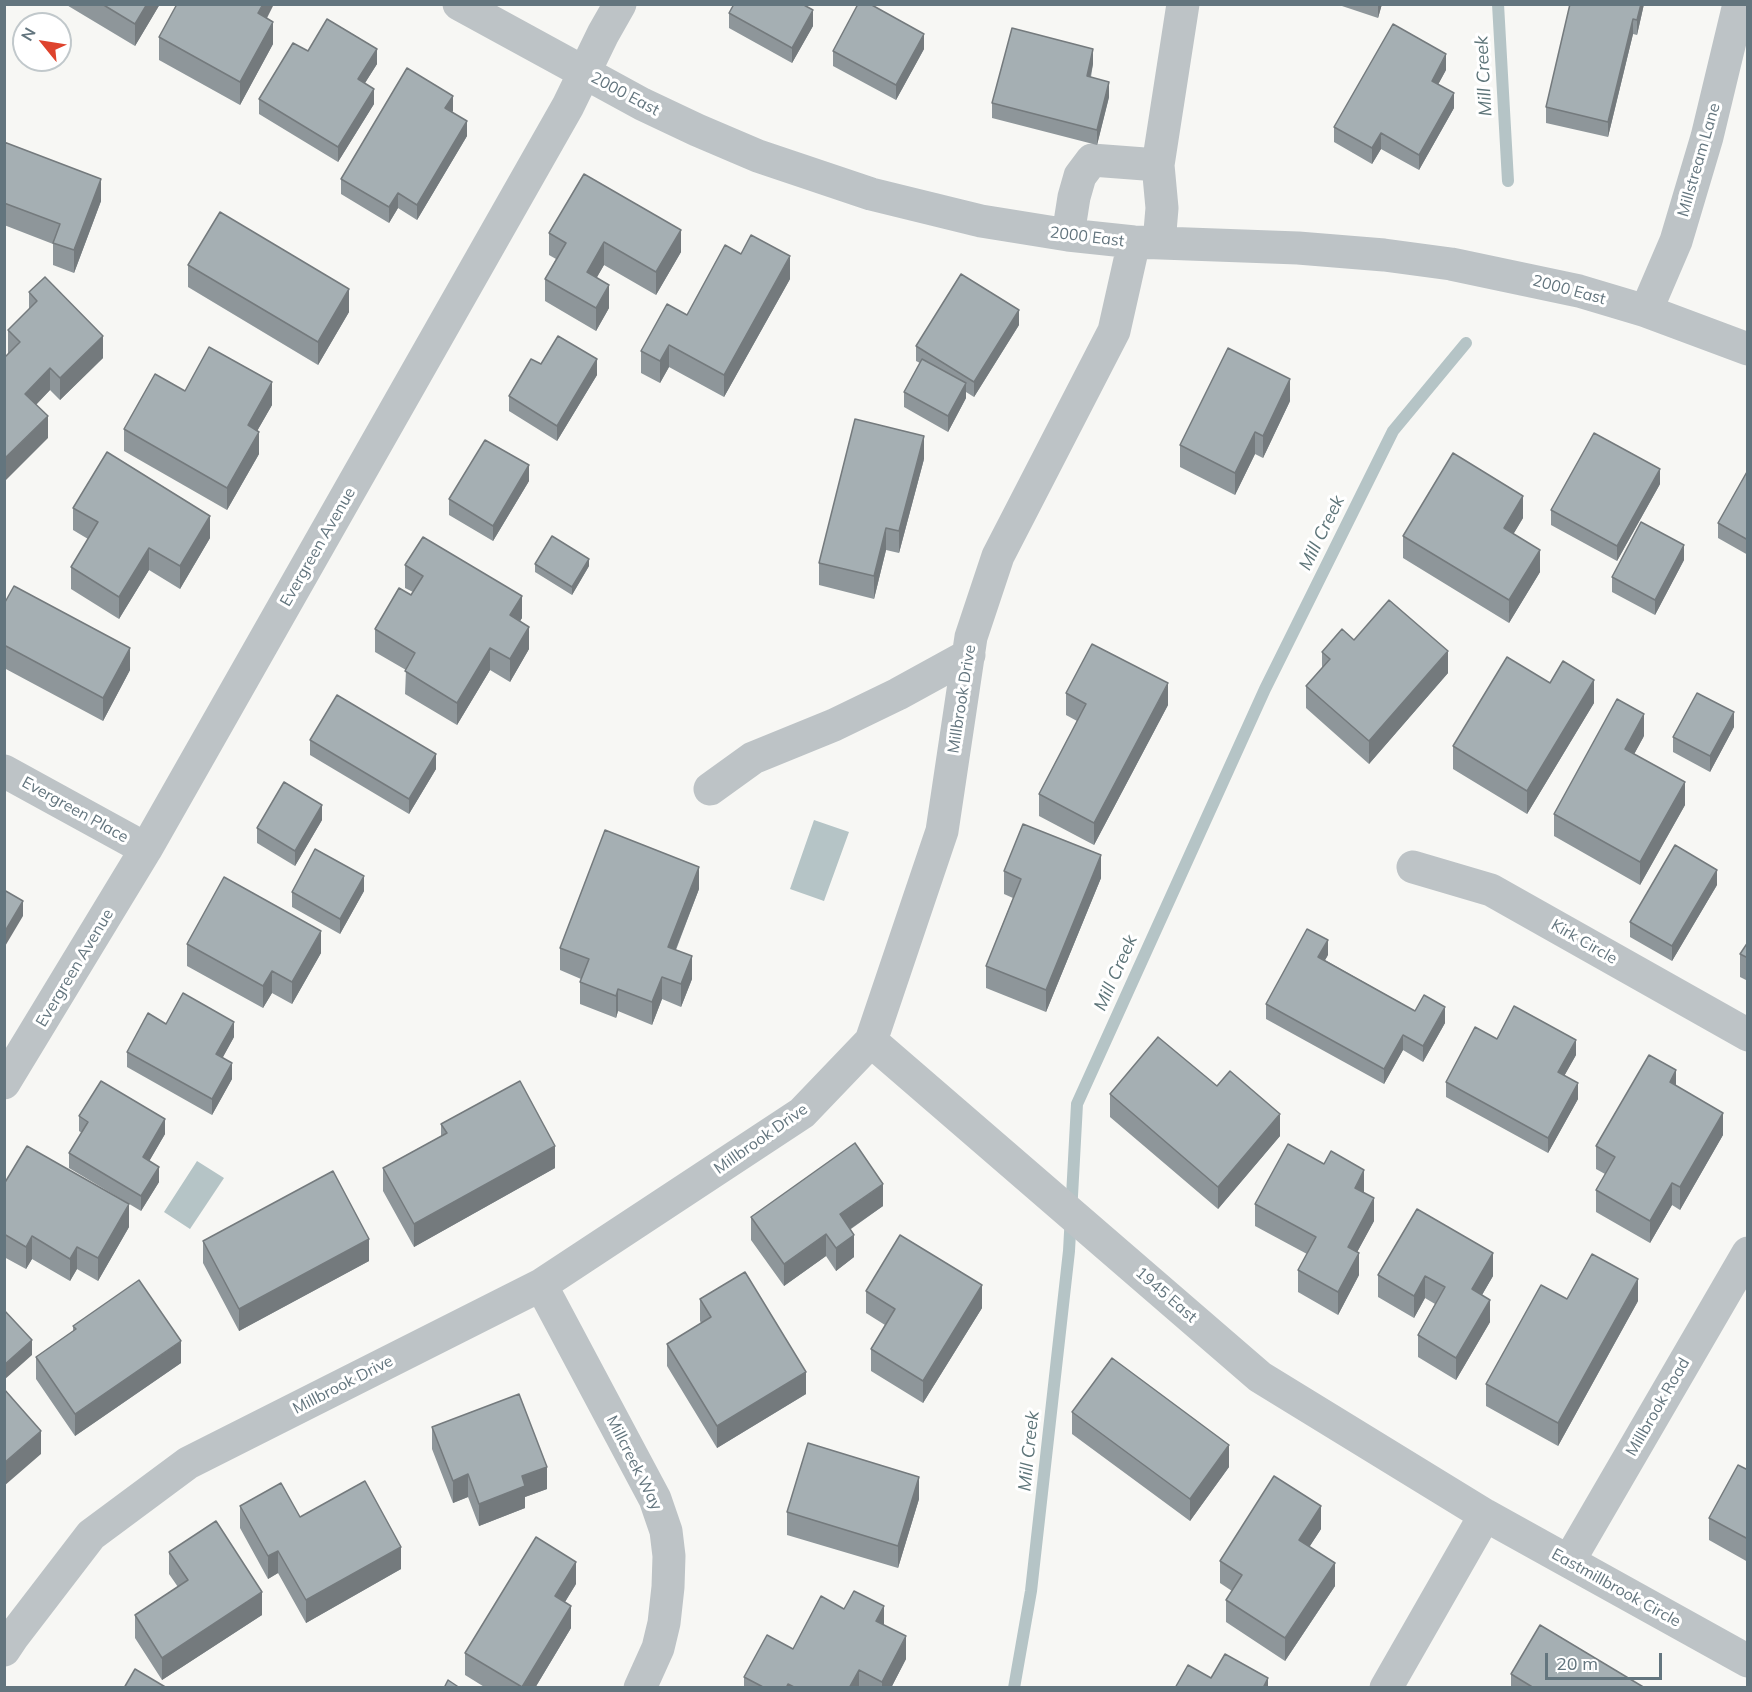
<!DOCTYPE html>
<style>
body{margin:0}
#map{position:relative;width:1752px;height:1692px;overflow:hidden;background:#f7f7f4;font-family:Mulish,sans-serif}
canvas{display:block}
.frame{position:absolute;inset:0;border:6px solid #63757e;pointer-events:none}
.north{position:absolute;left:12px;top:12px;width:60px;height:60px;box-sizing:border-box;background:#fff;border:2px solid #c1c8cb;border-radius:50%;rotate:300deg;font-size:16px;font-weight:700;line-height:24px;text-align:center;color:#63757e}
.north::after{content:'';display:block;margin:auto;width:21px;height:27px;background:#de432d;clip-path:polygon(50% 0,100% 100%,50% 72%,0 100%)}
.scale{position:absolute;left:1545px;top:1653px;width:117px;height:27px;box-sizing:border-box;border:3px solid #63757e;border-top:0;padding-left:8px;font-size:18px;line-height:21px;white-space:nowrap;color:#63757e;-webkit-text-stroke:4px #fff;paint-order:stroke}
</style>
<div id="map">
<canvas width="1752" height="1692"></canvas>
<div class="frame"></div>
<div class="north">N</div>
<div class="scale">20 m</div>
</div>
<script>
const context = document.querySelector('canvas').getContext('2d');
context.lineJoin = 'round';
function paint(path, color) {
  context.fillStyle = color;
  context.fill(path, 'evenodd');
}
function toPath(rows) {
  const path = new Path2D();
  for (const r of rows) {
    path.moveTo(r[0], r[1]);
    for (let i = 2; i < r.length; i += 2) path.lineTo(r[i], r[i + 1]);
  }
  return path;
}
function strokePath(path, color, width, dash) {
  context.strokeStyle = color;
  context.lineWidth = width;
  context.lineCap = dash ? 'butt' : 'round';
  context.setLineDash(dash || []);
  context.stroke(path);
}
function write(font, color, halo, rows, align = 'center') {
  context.font = font + ' Mulish,sans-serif';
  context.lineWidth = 6;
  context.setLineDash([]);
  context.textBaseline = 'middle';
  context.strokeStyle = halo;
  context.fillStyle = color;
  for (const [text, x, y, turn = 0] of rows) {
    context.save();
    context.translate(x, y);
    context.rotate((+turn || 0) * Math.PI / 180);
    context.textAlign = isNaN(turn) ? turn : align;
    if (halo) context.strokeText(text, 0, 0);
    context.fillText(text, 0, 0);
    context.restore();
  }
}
paint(toPath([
 [814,820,849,832,824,901,790,889],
 [197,1161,224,1178,190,1229,164,1212]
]), '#b5c4c6');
strokePath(toPath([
 [1498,4,1508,181],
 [1014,1688,1031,1591,1069,1251,1077,1104,1265,689,1393,431,1466,343]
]), '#b5c4c6', 12);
strokePath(toPath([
 [459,4,642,104,697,130,758,156,871,194,981,221,1068,235,1134,242,1298,248,1384,255,1451,264,1579,291,1646,311,1748,349],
 [1158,165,1183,4],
 [1068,235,1074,197,1080,176,1092,160,1158,165,1162,208,1159,243],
 [1646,311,1676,241,1707,137,1739,4],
 [4,771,146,849],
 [710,789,753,758,834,725,898,694,969,655],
 [1413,867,1491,890,1748,1035],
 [871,1041,1260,1377,1485,1515,1748,1661],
 [4,1083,146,849,568,106,603,34,620,4],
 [541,1285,655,1499,666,1531,669,1556,668,1587,664,1623,658,1648,640,1688],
 [1569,1561,1748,1253],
 [4,1650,12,1638,91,1535,188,1463,541,1285,802,1113,871,1041,942,831,971,637,998,556,1114,331,1134,242],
 [1386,1688,1485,1515]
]), '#bdc3c6', 33);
paint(toPath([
 [65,4,160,4,135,46],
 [1336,4,1382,4,1378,18],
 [1644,4,1637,35,1633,34,1608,137,1546,123,1546,107],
 [804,5,813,26,792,63,729,28,729,13],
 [267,18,273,44,240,105,159,60,159,37],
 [924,49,896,100,833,66,833,51],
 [308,51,377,64,365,83,374,104,338,162,259,114,259,99],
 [1093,64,1091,77,1109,97,1097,145,992,118,992,103],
 [1446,70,1438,84,1454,108,1419,170,1381,149,1372,164,1334,142,1334,127],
 [453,111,452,112,467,136,417,220,398,208,389,223,341,194,341,179],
 [4,142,101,201,74,273,53,265,53,244,4,225],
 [549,233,681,252,656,295,604,265,596,278,609,308,596,331,545,301,545,279,556,259,549,255],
 [188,265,349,312,318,365,188,287],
 [790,279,724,397,669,367,660,383,641,373,641,351,687,315],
 [29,292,103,358,60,400,50,390,36,405,48,438,8,353,8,330,29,309],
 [1019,325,974,397,966,392,966,398,948,432,904,407,904,392,920,363,916,361,916,346],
 [541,364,597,375,557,441,509,411,509,396],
 [185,391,272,405,257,431,259,454,227,510,124,451,124,429],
 [1290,401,1263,458,1255,454,1235,495,1180,467,1180,445],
 [924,459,899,553,886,550,874,599,819,585,819,563],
 [1748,470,1748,555,1718,538,1718,523],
 [529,481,493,541,449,515,449,499],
 [1660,484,1617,561,1551,525,1551,510],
 [73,508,210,538,180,589,149,570,119,619,71,589,71,567,88,539,73,530],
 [1523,518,1513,534,1540,572,1509,623,1403,558,1403,536],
 [1684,560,1655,615,1612,592,1612,577],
 [535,564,589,566,572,595,535,572],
 [405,565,522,618,520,621,529,649,510,682,490,670,457,725,405,694,406,670,375,652,375,629,411,595,413,592,405,588],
 [4,604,130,670,103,721,4,668],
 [1354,640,1448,673,1369,764,1306,708,1306,686,1322,668,1322,652],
 [1550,683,1594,703,1527,814,1453,769,1453,746],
 [1066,693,1168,705,1094,845,1039,816,1039,794,1077,721,1066,715],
 [1734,727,1710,772,1673,752,1673,737],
 [1644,736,1634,754,1685,805,1640,885,1554,836,1554,814],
 [310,740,436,769,409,814,310,755],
 [322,820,295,866,257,843,257,828],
 [1004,871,1101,878,1046,1012,986,988,986,966,1013,898,1004,894],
 [1717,885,1672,961,1630,937,1630,922],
 [699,889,676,950,692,979,681,1007,662,999,652,1025,618,1011,616,1018,580,1004,580,982,581,979,560,970,560,948],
 [364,891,340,934,292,907,292,892],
 [1748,942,1748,981,1740,977,1740,954],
 [187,944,321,953,292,1004,272,993,263,1008,187,966],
 [1328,955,1325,960,1415,1011,1445,1023,1423,1062,1403,1050,1384,1084,1266,1019,1266,1004],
 [166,1024,234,1037,222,1058,232,1079,212,1115,127,1067,127,1052],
 [1497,1039,1576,1055,1564,1076,1578,1099,1548,1153,1446,1097,1446,1082],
 [1217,1086,1280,1136,1218,1209,1110,1117,1110,1094],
 [1676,1086,1723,1135,1680,1210,1672,1205,1650,1243,1596,1212,1596,1190,1605,1174,1596,1169,1596,1146],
 [79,1116,165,1134,149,1161,159,1182,141,1211,69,1168,69,1153,82,1133,79,1131],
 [441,1124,555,1168,414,1247,383,1191,383,1168,441,1136],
 [4,1184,129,1227,98,1281,77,1269,70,1281,32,1259,26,1269,4,1257],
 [1364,1193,1374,1221,1357,1252,1359,1275,1338,1315,1298,1292,1298,1270,1307,1254,1255,1226,1255,1204],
 [883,1206,851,1229,854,1257,836,1271,826,1256,784,1286,751,1240,751,1217],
 [203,1241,369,1261,239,1331,203,1263],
 [1378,1275,1493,1276,1482,1295,1490,1322,1456,1380,1418,1357,1418,1335,1435,1304,1425,1298,1414,1318,1378,1297],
 [866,1291,982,1308,923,1403,871,1371,871,1349,885,1325,866,1313],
 [700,1299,806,1394,717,1448,667,1366,667,1344,701,1323,700,1321],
 [1638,1301,1558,1446,1486,1406,1486,1384],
 [73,1326,181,1363,75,1436,36,1379,36,1357,73,1331],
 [1072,1412,1229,1467,1190,1521,1072,1434],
 [432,1427,547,1489,525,1497,525,1508,479,1526,468,1497,453,1503,432,1449],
 [1748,1470,1748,1562,1709,1540,1709,1518],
 [919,1499,898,1568,787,1535,787,1512],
 [240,1506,300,1517,401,1569,306,1623,278,1573,268,1579,240,1528],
 [1321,1529,1309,1547,1335,1586,1285,1661,1226,1622,1226,1600,1232,1591,1220,1583,1220,1561],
 [169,1552,262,1615,162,1680,135,1638,135,1615,178,1587,169,1574],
 [576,1584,565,1602,571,1628,535,1688,486,1688,465,1675,465,1653],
 [844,1609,884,1625,906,1659,891,1688,744,1688,744,1677,793,1649],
 [1511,1674,1645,1688,1511,1688]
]), '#8e969a');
paint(toPath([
 [147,4,160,4,135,46,135,24],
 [263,4,274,4,258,36,258,13],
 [1378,4,1382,4,1378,18],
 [1641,4,1644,4,1637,35,1637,20],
 [813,10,813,26,792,63,792,48],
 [1633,19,1633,34,1608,137,1608,122],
 [273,22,273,44,240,105,240,82],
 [924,34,924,49,896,100,896,85],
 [377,49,377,64,358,94,358,79],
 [1093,49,1093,64,1087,91,1087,76],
 [1446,54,1446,70,1432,96,1432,81],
 [1109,82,1109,97,1097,145,1097,130],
 [374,89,374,104,338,162,338,147],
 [1454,93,1454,108,1419,170,1419,155],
 [453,96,453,111,445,123,445,108],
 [467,121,467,136,417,220,417,205],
 [1381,133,1381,149,1372,164,1372,148],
 [101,179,101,201,74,273,74,250],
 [398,193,398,208,389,223,389,207],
 [681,230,681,252,656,295,656,272],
 [604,242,604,265,587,295,587,272],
 [790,256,790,279,724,397,724,375],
 [609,285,609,308,596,331,596,308],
 [349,289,349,312,318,365,318,342],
 [1019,310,1019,325,974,397,974,382],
 [103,336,103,358,60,400,60,378],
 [669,345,669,367,660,383,660,361],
 [597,359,597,375,557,441,557,426],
 [50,368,50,390,25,416,25,394],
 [1290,379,1290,401,1263,458,1263,436],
 [272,382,272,405,248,447,248,425],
 [966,383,966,398,948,432,948,416],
 [48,416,48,438,4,482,4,459],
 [259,432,259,454,227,510,227,488],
 [1255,432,1255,454,1235,495,1235,473],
 [924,436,924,459,899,553,899,531],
 [529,465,529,481,493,541,493,526],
 [1660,469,1660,484,1617,561,1617,546],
 [1523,496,1523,518,1504,550,1504,528],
 [210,516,210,538,180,589,180,566],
 [886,528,886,550,874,599,874,576],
 [1684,545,1684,560,1655,615,1655,600],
 [149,548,149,570,119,619,119,597],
 [1540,550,1540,572,1509,623,1509,600],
 [589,559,589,566,572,595,572,587],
 [522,596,522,618,510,637,510,615],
 [529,627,529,649,510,682,510,659],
 [130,648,130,670,103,721,103,698],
 [490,648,490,670,457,725,457,703],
 [1448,651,1448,673,1369,764,1369,741],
 [1594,680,1594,703,1527,814,1527,791],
 [1168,683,1168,705,1094,845,1094,823],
 [1734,712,1734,727,1710,772,1710,756],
 [1644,714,1644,736,1625,771,1625,749],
 [436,754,436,769,409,814,409,799],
 [1685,782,1685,805,1640,885,1640,862],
 [322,805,322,820,295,866,295,851],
 [1101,855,1101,878,1046,1012,1046,990],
 [699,867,699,889,668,969,668,947],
 [1717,870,1717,885,1672,961,1672,946],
 [364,876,364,891,340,934,340,919],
 [23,901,23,916,4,948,4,933],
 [321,931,321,953,292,1004,292,982],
 [1328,940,1328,955,1318,972,1318,957],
 [692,956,692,979,681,1007,681,984],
 [272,971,272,993,263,1008,263,986],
 [662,977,662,999,652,1025,652,1002],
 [618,989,618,1011,616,1018,616,996],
 [1445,1007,1445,1023,1423,1062,1423,1046],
 [234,1022,234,1037,216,1070,216,1054],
 [1403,1035,1403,1050,1384,1084,1384,1069],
 [1576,1040,1576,1055,1558,1087,1558,1072],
 [232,1063,232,1079,212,1115,212,1099],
 [1676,1070,1676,1093,1670,1082],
 [1578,1083,1578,1099,1548,1153,1548,1138],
 [1723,1113,1723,1135,1680,1210,1680,1187],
 [1280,1114,1280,1136,1218,1209,1218,1187],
 [165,1119,165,1134,143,1172,143,1157],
 [555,1146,555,1168,414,1247,414,1224],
 [159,1167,159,1182,141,1211,141,1196],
 [1364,1170,1364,1193,1355,1188],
 [1672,1183,1672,1205,1650,1243,1650,1221],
 [883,1184,883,1206,840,1236,840,1214],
 [1374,1198,1374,1221,1348,1269,1348,1247],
 [129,1204,129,1227,98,1281,98,1258],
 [826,1234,826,1256,784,1286,784,1264],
 [854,1235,854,1257,836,1271,836,1248],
 [32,1236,32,1259,26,1269,26,1247],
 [369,1239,369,1261,239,1331,239,1309],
 [77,1247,77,1269,70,1281,70,1259],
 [1359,1253,1359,1275,1338,1315,1338,1292],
 [1493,1253,1493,1276,1472,1312,1472,1289],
 [1425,1276,1425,1298,1414,1318,1414,1296],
 [1638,1279,1638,1301,1558,1446,1558,1423],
 [982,1285,982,1308,923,1403,923,1381],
 [1490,1300,1490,1322,1456,1380,1456,1358],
 [32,1340,32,1355,4,1380,4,1365],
 [181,1341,181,1363,75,1436,75,1414],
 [806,1372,806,1394,717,1448,717,1426],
 [41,1431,41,1454,4,1486,4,1463],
 [1229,1445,1229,1467,1190,1521,1190,1499],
 [547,1467,547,1489,525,1497,525,1508,479,1526,479,1504,522,1476],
 [468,1474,468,1497,453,1503,453,1481],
 [919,1477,919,1499,898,1568,898,1546],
 [1321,1506,1321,1529,1299,1563,1299,1540],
 [401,1547,401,1569,306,1623,306,1600],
 [278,1551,278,1573,268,1579,268,1556],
 [576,1562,576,1584,555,1618,555,1596],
 [1335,1563,1335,1586,1285,1661,1285,1638],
 [262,1592,262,1615,162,1680,162,1658],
 [571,1606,571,1628,535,1688,522,1688],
 [884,1606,884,1629,876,1621],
 [906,1636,906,1659,891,1688,882,1688,882,1682],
 [859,1670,859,1688,849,1688],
 [1268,1678,1268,1688,1263,1688]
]), '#747a7d');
const building = toPath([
 [102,4,147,4,135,24,102,4],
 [177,4,263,4,258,13,273,22,240,82,159,37,177,4],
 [734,4,802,4,813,10,792,48,729,13,734,4],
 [858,4,870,4,924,34,896,85,833,51,858,4],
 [1570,4,1641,4,1637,20,1633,19,1608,122,1546,107,1570,4],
 [327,19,377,49,358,79,374,89,338,147,259,99,293,43,308,51,327,19],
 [1393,24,1446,54,1432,81,1454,93,1419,155,1381,133,1372,148,1334,127,1393,24],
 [1012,28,1093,49,1087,76,1109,82,1097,130,992,103,1012,28],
 [407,68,453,96,445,108,467,121,417,205,398,193,389,207,341,179,407,68],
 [4,142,101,179,74,250,53,243,60,224,4,203,4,142],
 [584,174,681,230,656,272,604,242,587,272,609,285,596,308,545,279,566,243,549,233,584,174],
 [220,212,349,289,318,342,188,265,220,212],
 [751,235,790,256,724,375,669,345,660,361,641,351,667,304,687,315,725,245,741,254,751,235],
 [961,274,1019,310,974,382,916,346,961,274],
 [45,277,103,336,60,378,50,368,25,394,48,416,4,459,4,358,20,342,8,330,37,301,29,292,45,277],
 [558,336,597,359,557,426,509,396,531,359,541,364,558,336],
 [209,347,272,382,248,425,259,432,227,488,124,429,155,374,185,391,209,347],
 [1228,348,1290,379,1263,436,1255,432,1235,473,1180,445,1228,348],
 [922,359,966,383,948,416,904,392,922,359],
 [855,419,924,436,899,531,886,528,874,576,819,563,855,419],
 [1594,433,1660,469,1617,546,1551,510,1594,433],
 [485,440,529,465,493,526,449,499,485,440],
 [107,452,210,516,180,566,149,548,119,597,71,567,98,522,73,508,107,452],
 [1453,453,1523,496,1504,528,1540,550,1509,600,1403,536,1453,453],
 [1748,470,1748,540,1718,523,1748,470],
 [1641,522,1684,545,1655,600,1612,577,1641,522],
 [552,536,589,559,572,587,535,564,552,536],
 [423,537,522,596,510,615,529,627,510,659,490,648,457,703,405,671,415,653,375,629,399,588,411,595,423,576,405,565,423,537],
 [14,586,130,648,103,698,4,645,4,604,14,586],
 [1389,600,1448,651,1369,741,1306,686,1330,659,1322,652,1342,629,1354,640,1389,600],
 [1092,644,1168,683,1094,823,1039,794,1086,704,1066,693,1092,644],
 [1507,657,1550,683,1563,661,1594,680,1527,791,1453,746,1507,657],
 [1697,693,1734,712,1710,756,1673,737,1697,693],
 [337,695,436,754,409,799,310,740,337,695],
 [1617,699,1644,714,1625,749,1685,782,1640,862,1554,814,1617,699],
 [284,782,322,805,295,851,257,828,284,782],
 [1023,824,1101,855,1046,990,986,966,1021,879,1004,871,1023,824],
 [605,830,699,867,668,947,692,956,681,984,662,977,652,1002,618,989,616,996,580,982,589,959,560,948,605,830],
 [1675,845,1717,870,1672,946,1630,922,1675,845],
 [315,849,364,876,340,919,292,892,315,849],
 [224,877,321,931,292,982,272,971,263,986,187,944,224,877],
 [4,890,23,901,4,933,4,890],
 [1307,929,1328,940,1318,957,1415,1011,1424,995,1445,1007,1423,1046,1403,1035,1384,1069,1266,1004,1307,929],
 [1748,942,1748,958,1740,954,1748,942],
 [183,993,234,1022,216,1054,232,1063,212,1099,127,1052,148,1013,166,1024,183,993],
 [1514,1006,1576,1040,1558,1072,1578,1083,1548,1138,1446,1082,1475,1027,1497,1039,1514,1006],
 [1158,1037,1217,1086,1230,1071,1280,1114,1218,1187,1110,1094,1158,1037],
 [1649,1055,1676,1070,1670,1082,1723,1113,1680,1187,1672,1183,1650,1221,1596,1190,1615,1157,1596,1146,1649,1055],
 [101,1081,165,1119,143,1157,159,1167,141,1196,69,1153,88,1122,79,1116,101,1081],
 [520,1081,555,1146,414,1224,383,1168,447,1133,441,1124,520,1081],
 [855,1143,883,1184,840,1214,854,1235,836,1248,826,1234,784,1264,751,1217,855,1143],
 [1288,1144,1324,1164,1331,1151,1364,1170,1355,1188,1374,1198,1348,1247,1359,1253,1338,1292,1298,1270,1316,1237,1255,1204,1288,1144],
 [27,1146,129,1204,98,1258,77,1247,70,1259,32,1236,26,1247,4,1234,4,1184,27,1146],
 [333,1171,369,1239,239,1309,203,1241,333,1171],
 [1417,1209,1493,1253,1472,1289,1490,1300,1456,1358,1418,1335,1445,1287,1425,1276,1414,1296,1378,1275,1417,1209],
 [900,1235,982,1285,923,1381,871,1349,895,1309,866,1291,900,1235],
 [1592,1254,1638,1279,1558,1423,1486,1384,1541,1285,1567,1299,1592,1254],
 [745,1272,806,1372,717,1426,667,1344,711,1317,700,1299,745,1272],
 [139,1280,181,1341,75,1414,36,1357,76,1329,73,1326,139,1280],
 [4,1310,32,1340,4,1365,4,1310],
 [1112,1358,1229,1445,1190,1499,1072,1412,1112,1358],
 [4,1389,41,1431,4,1463,4,1389],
 [519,1394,547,1467,522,1476,525,1486,479,1504,468,1474,453,1481,432,1427,519,1394],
 [808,1443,919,1477,898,1546,787,1512,808,1443],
 [1738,1465,1748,1470,1748,1539,1709,1518,1738,1465],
 [1274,1476,1321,1506,1299,1540,1335,1563,1285,1638,1226,1600,1242,1575,1220,1561,1274,1476],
 [365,1481,401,1547,306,1600,278,1551,268,1556,240,1506,281,1483,300,1517,365,1481],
 [216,1521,262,1592,162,1658,135,1615,188,1580,169,1552,216,1521],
 [536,1537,576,1562,555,1596,571,1606,522,1687,465,1653,536,1537],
 [854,1591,884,1606,876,1621,906,1636,882,1682,859,1670,849,1688,796,1688,788,1684,786,1688,765,1688,744,1677,767,1635,793,1649,821,1596,844,1609,854,1591],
 [1540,1625,1645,1688,1534,1688,1511,1674,1540,1625],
 [1225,1654,1268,1678,1263,1688,1175,1688,1188,1665,1211,1678,1225,1654],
 [135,1669,167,1688,124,1688,135,1669],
 [448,1680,460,1688,444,1688,448,1680]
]);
paint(building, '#a5afb3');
strokePath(building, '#747a7d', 1.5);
write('16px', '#63757e', '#fff', [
 ["2000 East",625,94,28],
 ["Millstream Lane",1699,160,-74],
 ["2000 East",1087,237,7],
 ["2000 East",1569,290,15],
 ["Evergreen Avenue",318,547,-60],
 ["Millbrook Drive",962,699,-81],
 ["Evergreen Place",75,810,29],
 ["Kirk Circle",1584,942,30],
 ["Evergreen Avenue",75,968,-59],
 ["Millbrook Drive",761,1139,-35],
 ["1945 East",1166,1295,41],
 ["Millbrook Drive",343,1385,-27],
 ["Millbrook Road",1658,1407,-60],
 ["Millcreek Way",634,1463,63],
 ["Eastmillbrook Circle",1616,1588,29]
]);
write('italic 18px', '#5e7579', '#fff', [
 ["Mill Creek",1484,76,-93],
 ["Mill Creek",1322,533,-64],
 ["Mill Creek",1116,973,-66],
 ["Mill Creek",1029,1451,-84]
]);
</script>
